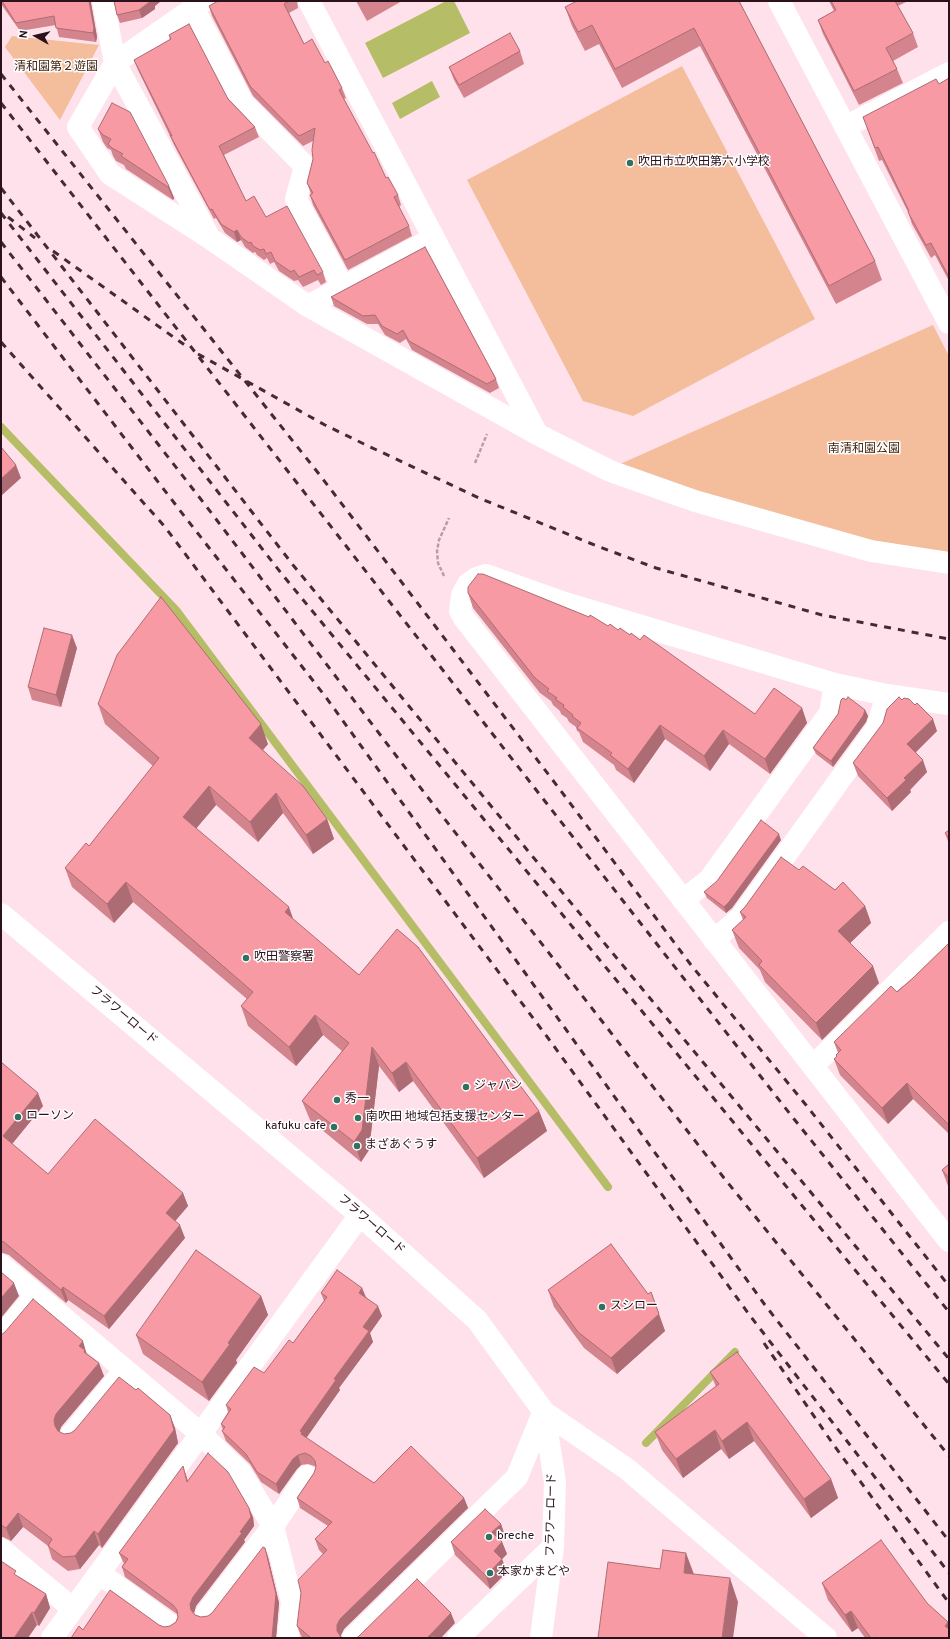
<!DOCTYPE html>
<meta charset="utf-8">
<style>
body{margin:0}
#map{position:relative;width:950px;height:1639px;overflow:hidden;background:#ffe1ec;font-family:Overpass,sans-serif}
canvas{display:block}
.frame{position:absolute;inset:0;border:2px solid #2a111c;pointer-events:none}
.north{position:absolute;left:16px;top:16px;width:40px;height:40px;-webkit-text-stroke:3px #fff;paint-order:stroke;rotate:278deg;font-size:11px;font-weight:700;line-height:16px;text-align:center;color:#2a111c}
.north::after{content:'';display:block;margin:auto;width:14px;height:18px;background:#2a111c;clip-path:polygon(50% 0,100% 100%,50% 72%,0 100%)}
</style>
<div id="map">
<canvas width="950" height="1639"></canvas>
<div class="frame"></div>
<div class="north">N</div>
</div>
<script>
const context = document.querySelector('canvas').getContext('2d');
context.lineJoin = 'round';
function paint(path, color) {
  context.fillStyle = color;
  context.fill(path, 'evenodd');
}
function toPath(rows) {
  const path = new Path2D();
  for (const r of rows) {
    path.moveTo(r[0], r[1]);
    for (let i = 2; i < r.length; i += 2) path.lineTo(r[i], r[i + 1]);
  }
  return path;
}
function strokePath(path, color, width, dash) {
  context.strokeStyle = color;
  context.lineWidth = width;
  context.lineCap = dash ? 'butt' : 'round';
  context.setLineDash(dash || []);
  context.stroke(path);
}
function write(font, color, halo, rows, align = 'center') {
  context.font = font + ' Overpass,"Noto Sans JP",sans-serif';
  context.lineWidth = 3;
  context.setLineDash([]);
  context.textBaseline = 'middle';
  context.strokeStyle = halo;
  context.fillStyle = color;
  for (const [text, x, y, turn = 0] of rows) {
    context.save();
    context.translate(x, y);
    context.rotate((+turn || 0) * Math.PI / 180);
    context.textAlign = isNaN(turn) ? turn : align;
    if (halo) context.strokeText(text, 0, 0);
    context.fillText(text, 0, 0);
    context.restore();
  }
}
paint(toPath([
 [12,36,99,45,60,120,5,47],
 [682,66,815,319,633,416,583,401,467,180],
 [933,325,949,356,949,553,871,540,713,499,620,464]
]), '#f4bd9b');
paint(toPath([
 [446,1,454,1,470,33,383,78,365,43],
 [432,81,440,97,400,119,392,103]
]), '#b5bd66');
strokePath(toPath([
 [1,427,176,610,608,1187],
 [646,1443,735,1352]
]), '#b5bd66', 8);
strokePath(toPath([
 [475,463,487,434],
 [444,576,438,563,437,551,439,540,449,518]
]), '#b99ca7', 2.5, [4, 2]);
strokePath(toPath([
 [103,1,115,63,208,235],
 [204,1,115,63,78,127,110,174,208,237,308,306,537,434,610,471,695,501,871,551,949,563],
 [309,1,537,434],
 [779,1,949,323],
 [194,9,243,103,305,166,296,199,343,287],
 [845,127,949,73],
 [308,306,434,238],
 [949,704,887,695,835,684,565,603,492,577,486,575,477,578,468,584,462,595,460,611,464,618,949,1241],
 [683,900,709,880,830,713,835,684],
 [1,914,360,1215,477,1320,544,1412,555,1482,553,1547,541,1638],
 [714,940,741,917,877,728,887,695],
 [813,1066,949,932],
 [1,1265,201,1434,241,1473,273,1526,292,1602,288,1638],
 [1,1337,36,1295],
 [544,1412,627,1469,826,1638],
 [71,1435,125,1370],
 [1,1549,72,1608],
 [99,1573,169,1624],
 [206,1614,273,1526,307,1476],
 [52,1638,360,1215],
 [353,1638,517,1477,543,1413],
 [458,1638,553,1547]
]), '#fff', 22);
strokePath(toPath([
 [1,74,319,474,558,787,691,965,806,1105,949,1286],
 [1,103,544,800,794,1119,949,1312],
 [1,188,293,565,533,857,949,1359],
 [1,213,281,573,949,1384],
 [8,217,35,238],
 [1,242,203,502,426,795,724,1178,949,1456],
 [53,251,186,346],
 [1,277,185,517,325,696,765,1305,949,1541],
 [1,342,165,527,548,1038,751,1317,949,1573],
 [198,354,325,425,364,444,479,498,597,546,656,568,822,615,949,639],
 [764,1343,833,1444,949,1603]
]), '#442a35', 3, [7, 7]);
paint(toPath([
 [1,1,91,1,91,3,97,37,96,42,59,37,56,25,20,31,1,4],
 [114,1,161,1,155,6,155,9,142,18,120,23,117,15],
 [218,1,297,1,298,8,289,13,304,44,325,63,342,88,346,98,344,99,386,178,398,195,401,205,399,207,409,226,412,236,348,270,313,205,310,195,311,194,307,183,313,159,313,141,303,146,253,96,212,16,209,6],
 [356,1,402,1,367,21],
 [739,1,875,261,882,280,836,304,700,46,622,88,599,44,585,51,572,26,565,7],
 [829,1,908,1,898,6,913,33,918,47,893,61,897,69,903,83,859,105,823,34,818,20,834,11],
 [169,35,255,127,259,137,224,155,246,201,266,217,323,272,326,282,321,285,318,280,303,287,298,280,294,281,279,271,274,262,270,264,267,258,264,260,257,255,255,252,253,253,245,247,241,240,237,242,225,233,216,218,214,219,174,145,170,136,138,70,134,60,170,40],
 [520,51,524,64,464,98,454,80,449,67],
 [949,78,949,281,935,255,931,258,912,224,908,212,882,160,879,161,863,117,939,84],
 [98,129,169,186,174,198,173,200,126,169,124,165,116,161,113,156,111,150,107,148,103,142],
 [425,247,496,379,499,388,490,393,412,350,406,339,400,343,385,335,378,324,367,324,334,306,331,297],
 [468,593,608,626,640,640,755,714,802,708,807,723,770,774,729,744,710,771,665,739,634,783,616,770,614,765,583,742,579,732,577,731,576,727,569,722,567,718,561,714,560,711,553,705,551,701,540,693,473,608],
 [77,648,61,707,32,700,28,687],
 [846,700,865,710,868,716,866,722,833,767,816,754,813,748,838,714],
 [902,700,937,731,916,752,927,772,910,790,911,792,892,811,858,776,853,763],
 [98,704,268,744,263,750,327,819,334,839,313,854,283,813,258,842,216,805,196,828,293,920,359,975,539,1111,547,1131,484,1178,413,1081,399,1092,379,1066,369,1150,361,1162,310,1120,302,1101,342,1051,323,1035,296,1066,248,1026,241,1006,247,999,133,902,114,923,72,887,65,868,89,846,153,766,105,724],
 [949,830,949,844,945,833],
 [781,840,732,908,726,913,707,898,704,892],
 [799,870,865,906,871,923,850,943,879,983,822,1040,765,982,760,970,739,948,732,930,743,920,740,912],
 [949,943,949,1134,913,1099,888,1124,840,1075,834,1059,836,1057,836,1055,838,1053,834,1042,913,978],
 [1,1062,43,1106,12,1144,48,1174,183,1193,188,1206,175,1221,185,1238,109,1329,68,1300,66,1303,9,1255,3,1253,1,1253],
 [949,1164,949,1187,948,1186,942,1170],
 [362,1288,366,1297,382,1316,370,1333,373,1342,339,1388,340,1390,306,1438,374,1483,464,1498,468,1508,344,1629,341,1635,341,1637,343,1638,303,1638,301,1636,297,1626,323,1554,319,1550,315,1539,328,1526,300,1508,297,1498,314,1473,316,1467,314,1466,308,1464,301,1465,297,1469,279,1494,261,1482,250,1464,226,1441,222,1431,223,1430,221,1424,228,1412,226,1405,264,1373,293,1343,324,1301,321,1293],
 [548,1290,648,1294,651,1292,665,1331,617,1374,584,1348,554,1307],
 [261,1296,268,1315,236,1360,237,1363,209,1401,143,1354,136,1335],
 [1,1335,87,1354,104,1376,61,1427,59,1432,64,1434,71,1433,136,1390,170,1415,175,1428,178,1443,102,1548,99,1545,80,1569,68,1571,52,1559,48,1546,23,1527,11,1541,3,1537,1,1537],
 [710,1372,831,1479,838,1498,811,1518,754,1441,729,1459,721,1449,683,1478,662,1450,655,1432,716,1387],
 [186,1475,188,1481,253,1517,254,1526,244,1540,245,1542,196,1606,194,1613,195,1615,201,1617,208,1616,212,1613,268,1557,279,1603,276,1638,71,1638,83,1630,159,1625,164,1627,170,1626,176,1622,178,1616,177,1614,125,1577,122,1567,124,1563,123,1562,119,1553],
 [501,1524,505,1536,501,1540,502,1542,507,1554,502,1559,507,1572,490,1589,455,1555,451,1542],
 [18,1576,46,1594,50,1608,39,1626,37,1625],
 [822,1583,927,1603,949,1638,865,1638,858,1628,852,1632,828,1600]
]), '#d4848d');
paint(toPath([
 [89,1,91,1,91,3,97,37,96,42,93,33],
 [151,1,161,1,155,6,155,9,142,18,139,10],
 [169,186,174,198,173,200,168,187],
 [237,230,241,240,237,242,234,232],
 [16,465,21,478,1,496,1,479],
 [72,635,77,648,61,707,56,695],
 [802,708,807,723,770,774,765,759],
 [865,710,868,716,866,722,833,767,831,761],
 [933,719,937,731,912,756,907,744],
 [261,724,268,744,256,758,249,738],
 [660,725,665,739,634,783,628,769],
 [723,730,729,744,710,771,704,756],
 [923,760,927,772,910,790,911,792,892,811,887,798,904,778],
 [209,786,216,805,190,836,183,817],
 [276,793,283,813,258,842,250,822],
 [327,819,334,839,313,854,306,835],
 [779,834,781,840,732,908,726,913,724,907],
 [126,882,133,902,114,923,107,904],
 [865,906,871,923,845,948,838,931],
 [289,907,296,927,285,912],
 [873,966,879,983,822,1040,816,1023],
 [315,1015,323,1035,296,1066,289,1047],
 [372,1047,379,1066,369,1150,361,1162,354,1142],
 [406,1062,413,1081,399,1092,392,1073],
 [907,1083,913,1099,888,1124,882,1108],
 [38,1093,43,1106,8,1149,3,1136],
 [539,1111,547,1131,484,1178,477,1158],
 [183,1193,188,1206,171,1226,166,1213],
 [180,1225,185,1238,109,1329,104,1316],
 [14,1283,19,1296,1,1318,1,1298],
 [63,1287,68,1300,66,1303,61,1290],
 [362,1288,366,1298,359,1293],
 [651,1292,665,1331,617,1374,611,1358],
 [261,1296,268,1315,236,1360,237,1363,209,1401,202,1382,228,1343],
 [378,1306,382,1316,370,1333,373,1342,339,1388,340,1390,305,1440,305,1444,300,1431,334,1379,363,1327],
 [83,1341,87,1355,87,1356,79,1346],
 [99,1363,104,1376,61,1427,59,1433,55,1426,54,1420,56,1414],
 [170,1415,175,1428,178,1443,102,1548,98,1534],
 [747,1422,754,1441,729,1459,722,1441],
 [715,1430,721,1449,683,1478,676,1459],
 [298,1455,301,1465,297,1469,279,1494,276,1484,293,1459],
 [183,1466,186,1475,190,1491,187,1482],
 [831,1479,838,1498,811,1518,804,1499],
 [464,1498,468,1508,344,1629,341,1635,341,1638,337,1631,337,1625,340,1619],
 [249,1508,253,1517,254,1526,244,1540,245,1542,196,1606,194,1613,191,1610,190,1604,193,1597,240,1532],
 [18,1513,23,1527,11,1541,6,1528],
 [501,1524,505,1536,497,1545,492,1532],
 [94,1531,99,1545,80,1569,75,1556],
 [502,1542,507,1554,502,1559,507,1572,490,1589,486,1576,494,1551],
 [265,1548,268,1557,279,1603,276,1638,272,1638],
 [686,1553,695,1577,684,1573],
 [730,1578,738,1602,733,1638,722,1638],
 [46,1594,50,1608,39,1626,34,1613],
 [851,1611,858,1628,852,1632,845,1615],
 [32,1612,37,1625,28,1638,14,1638],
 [451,1613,455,1623,441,1638,427,1638],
 [948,1622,949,1623,949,1638,945,1626]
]), '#ad6c73');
const building = toPath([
 [2,1,89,1,94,28,93,33,56,28,54,16,16,23,2,1],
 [114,1,151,1,139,10,117,15,114,1],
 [218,1,289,1,284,4,304,44,312,39,325,63,328,61,342,88,339,90,373,153,374,152,386,178,388,177,398,195,394,197,409,226,345,260,310,195,313,193,307,183,313,159,312,150,315,128,299,136,250,86,209,6,218,1],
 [577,1,739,1,875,261,829,286,694,28,615,69,592,25,578,32,565,7,577,1],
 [831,1,895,1,913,33,886,48,897,69,854,91,818,20,836,10,831,1],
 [189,24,228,99,255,127,219,146,246,201,254,196,266,217,287,206,323,272,317,275,314,270,299,277,294,270,291,272,275,261,271,252,266,254,264,249,260,250,253,246,251,242,249,243,241,237,237,230,234,232,221,224,212,209,210,210,170,135,172,136,134,60,171,39,169,35,189,24],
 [510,33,520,51,459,85,449,67,510,33],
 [949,78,949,277,931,243,926,245,908,212,909,211,878,147,875,148,863,117,936,79,939,84,949,78],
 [112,103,130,112,169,186,168,187,121,156,123,154,112,148,108,144,111,139,103,135,98,129,112,103],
 [425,247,496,379,487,384,409,341,403,330,397,334,382,326,375,315,363,316,331,297,425,247],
 [1,447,16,465,1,479,1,447],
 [478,574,483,574,589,617,590,615,608,626,610,624,618,630,620,628,630,635,631,633,640,640,644,635,755,714,774,688,802,708,765,759,723,730,704,756,660,725,628,769,610,755,612,753,577,728,581,723,572,716,573,715,563,707,564,705,555,699,557,698,547,691,549,689,535,678,468,593,468,587,478,574],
 [161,597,261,724,249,738,303,786,327,819,306,835,276,793,250,822,209,786,183,817,289,907,285,912,359,975,397,929,418,947,539,1111,477,1158,406,1062,392,1073,372,1047,362,1130,354,1142,302,1101,349,1043,315,1015,289,1047,241,1006,253,992,126,882,107,904,65,868,86,843,89,846,159,758,98,704,117,655,161,597],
 [44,628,72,635,56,695,28,687,44,628],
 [848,697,865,710,863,716,831,761,813,748,838,714,841,700,843,698,846,700,848,697],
 [899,697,902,700,904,698,909,699,915,705,917,703,933,719,907,744,923,760,904,778,906,780,887,798,853,763,883,723,887,709,899,697],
 [761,820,779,834,729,902,724,907,704,892,717,881,761,820],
 [949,830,949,838,945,833,949,830],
 [781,857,799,870,803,866,835,890,843,882,865,906,838,931,873,966,816,1023,759,965,762,961,732,930,746,917,740,912,745,907,781,857],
 [949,943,949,1042,948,1044,949,1045,949,1125,907,1083,882,1108,834,1059,837,1056,836,1055,841,1050,834,1042,891,986,897,992,913,978,949,943],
 [1,1062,38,1093,3,1136,48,1174,95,1119,183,1193,166,1213,180,1225,104,1316,63,1287,61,1290,4,1242,1,1241,1,1062],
 [949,1164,949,1178,942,1170,949,1164],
 [611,1244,648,1294,651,1292,659,1314,611,1358,578,1332,548,1290,611,1244],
 [196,1250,261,1296,228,1343,230,1344,202,1382,136,1335,196,1250],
 [337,1270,362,1288,359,1293,378,1306,363,1327,369,1331,334,1379,336,1380,300,1431,302,1432,301,1434,374,1483,411,1446,464,1498,340,1619,337,1625,337,1631,341,1637,343,1638,311,1638,297,1626,301,1593,298,1580,327,1550,315,1539,332,1522,297,1498,314,1473,316,1467,315,1461,311,1456,305,1453,298,1455,293,1459,276,1484,257,1472,246,1454,222,1431,225,1427,221,1424,231,1409,226,1405,254,1367,264,1373,289,1340,293,1343,327,1297,321,1293,337,1270],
 [1,1272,14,1283,1,1298,1,1272],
 [33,1299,83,1341,79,1346,85,1350,84,1352,99,1363,56,1414,54,1420,55,1426,58,1431,64,1434,71,1433,75,1430,119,1377,136,1390,138,1388,170,1415,174,1430,98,1534,94,1531,75,1556,63,1557,48,1546,52,1539,18,1513,6,1528,1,1525,1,1335,5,1332,33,1299],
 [737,1352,831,1479,804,1499,747,1422,722,1441,715,1430,676,1459,655,1432,719,1384,710,1372,737,1352],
 [208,1453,228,1472,249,1508,251,1517,240,1532,242,1533,193,1597,190,1604,191,1610,195,1615,201,1617,208,1616,212,1613,263,1547,265,1548,276,1594,272,1638,71,1638,79,1626,83,1630,110,1590,159,1625,164,1627,170,1626,176,1622,178,1617,177,1610,173,1605,122,1567,128,1559,119,1553,183,1466,187,1482,208,1453],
 [485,1509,501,1524,492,1532,502,1542,494,1551,502,1559,486,1576,451,1542,485,1509],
 [881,1540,927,1603,948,1622,945,1626,949,1629,949,1638,877,1638,877,1637,875,1638,871,1638,851,1611,845,1615,822,1583,881,1540],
 [663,1550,686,1553,684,1573,730,1578,722,1638,598,1638,608,1562,660,1569,663,1550],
 [1,1561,16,1571,14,1574,46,1594,34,1613,32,1612,14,1638,1,1638,1,1561],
 [417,1579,451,1613,427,1638,356,1638,358,1637,417,1579],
 [432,1636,447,1638,448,1638,432,1638,432,1636]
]);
paint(building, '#f79aa4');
strokePath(building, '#ad6c73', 1);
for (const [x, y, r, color] of [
 [630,163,4,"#317160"],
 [246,958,4,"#317160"],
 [466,1087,4,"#317160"],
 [337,1100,4,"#317160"],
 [18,1117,4,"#317160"],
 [358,1118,4,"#317160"],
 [334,1127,4,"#317160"],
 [357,1146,4,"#317160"],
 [602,1307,4,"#317160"],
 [489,1537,4,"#317160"],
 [490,1573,4,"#317160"]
]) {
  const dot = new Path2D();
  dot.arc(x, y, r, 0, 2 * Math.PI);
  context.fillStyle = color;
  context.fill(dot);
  strokePath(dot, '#fff', 1.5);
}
write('12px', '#442511', '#fff', [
 ["清和園第２遊園",56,68],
 ["南清和園公園",864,450]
]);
write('12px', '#2a111c', '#fff', [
 ["吹田市立吹田第六小学校",638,163],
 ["吹田警察署",254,958],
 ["ジャパン",474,1087],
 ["秀一",345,1100],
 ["ローソン",26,1117],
 ["南吹田 地域包括支援センター",366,1118],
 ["kafuku cafe",326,1127,"right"],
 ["まざあぐうす",365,1146],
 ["スシロー",610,1307],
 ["breche",497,1537],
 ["本家かまどや",498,1573]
], 'left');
write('12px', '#2a111c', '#fff', [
 ["フラワーロード",123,1016,40],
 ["フラワーロード",371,1225,41],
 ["フラワーロード",552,1515,-89]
]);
</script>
